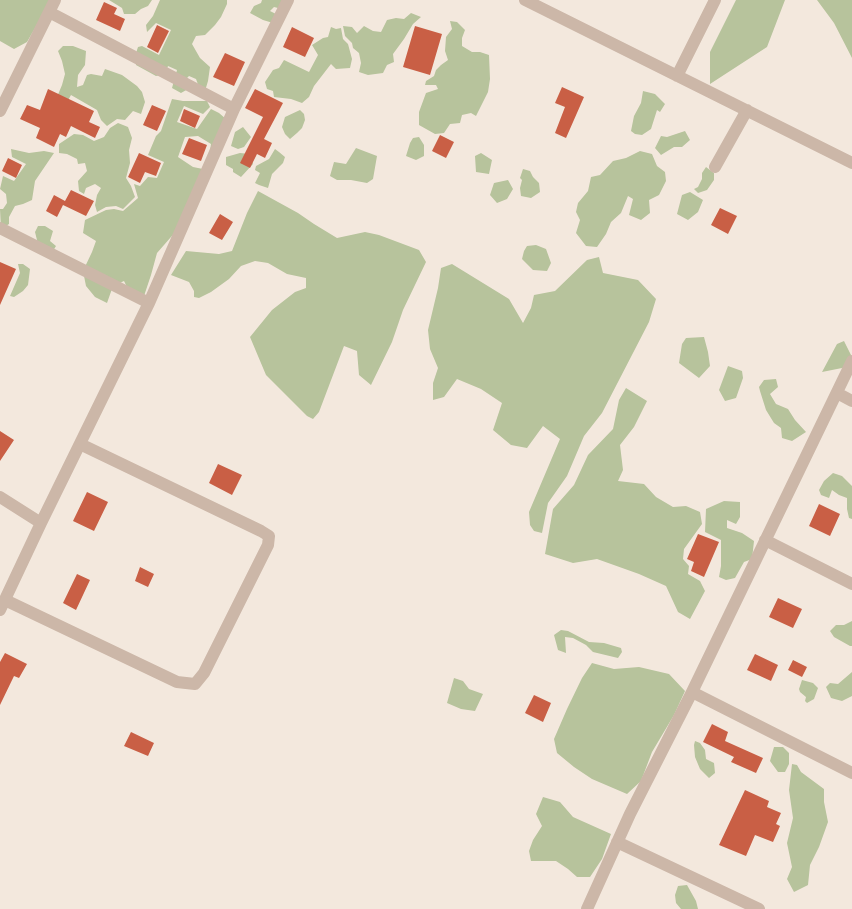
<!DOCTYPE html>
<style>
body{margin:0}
canvas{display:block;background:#f3e8dd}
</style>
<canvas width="852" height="909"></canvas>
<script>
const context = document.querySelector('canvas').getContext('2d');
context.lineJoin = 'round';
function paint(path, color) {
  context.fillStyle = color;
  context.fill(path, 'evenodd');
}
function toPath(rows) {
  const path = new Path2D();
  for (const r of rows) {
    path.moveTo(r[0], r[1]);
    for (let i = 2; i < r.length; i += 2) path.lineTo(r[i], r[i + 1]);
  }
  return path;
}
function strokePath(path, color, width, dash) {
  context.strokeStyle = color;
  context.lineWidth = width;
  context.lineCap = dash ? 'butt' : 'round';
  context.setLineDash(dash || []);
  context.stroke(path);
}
paint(toPath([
 [0,0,51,0,27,42,14,49,0,41],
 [109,0,152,0,148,6,141,9,135,14,124,14,122,8],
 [160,0,227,0,227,4,221,17,215,25,205,35,196,36,192,44,200,58,210,67,208,81,205,91,199,87,196,79,189,76,184,81,188,89,181,93,172,88,177,70,168,66,165,74,156,76,136,65,135,56,138,47,142,46,159,55,171,30,156,23,147,32,146,25,153,16],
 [262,0,288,0,282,9,274,7,270,11,278,15,273,23,263,20,250,13,254,6,261,3],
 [736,0,785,0,767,47,710,84,710,52],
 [817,0,852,0,852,58,834,23],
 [411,13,421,17,413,24,404,39,393,54,394,62,387,65,383,73,368,75,359,72,361,63,359,53,353,48,352,43,345,36,343,26,352,27,357,33,364,26,373,31,381,32,387,20,396,18,404,19],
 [450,21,457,22,465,30,462,38,462,46,472,52,480,52,489,55,490,79,488,92,476,116,471,113,462,115,460,123,450,124,444,133,435,134,419,125,419,112,426,93,438,89,436,85,425,85,426,81,434,76,436,70,441,65,448,60,445,51,446,37,452,29],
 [331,27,336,29,341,28,343,39,348,44,352,59,350,68,336,69,331,64,314,86,309,97,302,103,291,99,274,97,273,91,267,89,265,82,273,70,279,68,284,60,309,72,318,55,312,45,323,38,328,37],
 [63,46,73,46,86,51,85,65,78,75,77,87,83,85,87,75,91,74,102,76,105,69,122,75,137,86,142,92,145,102,141,114,133,111,125,120,117,119,107,126,101,120,97,110,71,95,65,106,54,104,62,85,65,74,62,61,58,51],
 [643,91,655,94,665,104,660,112,657,110,651,129,642,135,635,134,631,131,634,116,641,103],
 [172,99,183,101,207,101,210,107,203,114,184,106,177,122,197,129,211,109,219,113,226,119,210,151,211,144,198,136,185,137,178,157,193,167,208,170,178,229,157,253,151,275,144,296,129,291,124,281,113,286,107,303,95,297,86,286,83,271,92,252,96,241,83,233,85,220,106,210,114,209,123,211,138,198,134,184,140,186,148,177,157,178,164,162,148,155,156,136,161,131],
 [300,110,304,114,305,120,302,128,297,133,290,139,285,134,282,127,285,117],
 [118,123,128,127,132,138,129,150,130,163,126,178,131,186,135,197,123,209,116,206,106,207,97,212,95,205,97,195,101,188,95,184,86,188,84,194,79,191,78,181,87,171,85,163,78,164,77,159,67,154,59,153,59,144,74,134,83,135,94,141,104,137,110,128],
 [243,127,251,137,244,147,238,149,231,146,235,132],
 [685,131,690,140,682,147,674,147,661,155,655,148,661,136,667,137],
 [419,137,424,145,424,156,416,160,406,156,410,143,413,138],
 [356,148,377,156,373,179,367,183,351,180,337,180,330,176,334,162,346,164],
 [11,149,29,153,44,151,54,153,35,181,32,200,23,204,15,206,9,217,9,224,1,229,0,209,3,209,7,203,6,194,0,189,3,176,14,181,26,164,12,157],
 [275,149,279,152,285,157,283,163,272,174,268,188,259,185,255,183,260,173,255,170,256,166,269,159],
 [640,151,652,154,657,166,665,172,666,181,659,195,649,200,650,213,641,220,629,215,633,199,628,196,621,213,611,222,606,234,597,247,586,246,576,233,580,220,576,212,578,203,588,191,591,177,600,175,613,161,626,158],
 [240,153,250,154,253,164,241,177,233,172,233,169,226,165,226,157],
 [481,153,492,160,489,174,476,172,475,156],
 [706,167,714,173,714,180,707,190,698,193,694,189,698,187,702,179,702,173],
 [523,169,530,171,533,177,539,183,540,192,531,198,521,196,520,188,522,180,520,178],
 [508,180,513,189,507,199,497,203,490,195,494,183],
 [258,191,298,213,314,224,337,238,365,232,379,235,419,250,426,262,403,310,392,342,371,385,359,375,357,351,344,346,319,412,313,419,307,416,266,375,250,337,272,310,295,292,306,288,306,278,287,274,268,263,255,261,241,266,229,279,211,292,199,298,194,297,194,291,189,282,171,275,186,251,219,254,232,251,247,213],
 [690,192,703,200,698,212,688,220,677,214,682,195],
 [38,226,45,226,53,231,50,241,56,246,51,254,38,244,35,232],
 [536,245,546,249,551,263,547,271,533,270,522,259,524,251,527,246],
 [599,257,603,273,638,280,656,299,649,322,602,413,584,436,567,476,548,503,542,533,534,531,530,525,529,512,560,439,543,426,527,448,511,445,493,430,502,403,481,389,457,379,444,397,433,400,433,383,438,368,430,349,428,330,438,288,441,268,452,264,509,299,523,323,531,308,534,295,555,291,587,260],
 [18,264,23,264,30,269,28,285,23,291,14,297,10,296,20,273],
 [704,337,708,352,710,366,699,378,679,363,682,344,686,338],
 [844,341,851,355,847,367,822,372,837,344],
 [728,366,742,371,743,378,736,398,725,401,719,390],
 [776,379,778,387,770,394,776,404,788,409,795,420,806,432,792,441,782,438,781,428,774,423,766,410,760,391,759,387,764,380],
 [626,388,647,401,634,427,620,445,623,470,618,481,644,484,656,497,673,507,686,506,700,512,702,524,684,549,683,559,689,566,688,574,700,581,705,591,690,619,678,612,666,586,639,574,597,559,573,563,545,554,553,509,574,485,588,455,613,429,619,400],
 [833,473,842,476,852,486,852,519,849,518,847,509,847,498,839,495,832,490,829,498,821,495,819,490,824,481],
 [724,501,740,502,740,517,736,524,727,520,727,528,742,533,754,541,752,559,744,562,735,578,726,580,719,577,721,566,721,540,705,532,706,509],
 [852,621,852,646,850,646,834,637,830,631,836,625,844,625],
 [561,630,568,631,589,642,604,643,621,648,622,652,618,658,593,652,586,645,573,638,565,637,566,653,558,650,554,635],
 [592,663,614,669,639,667,669,674,685,691,674,715,652,752,641,781,627,794,592,779,574,767,557,753,554,739,567,709,582,678],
 [852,672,852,696,842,701,831,698,826,687,830,683,838,684],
 [454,678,463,681,469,689,483,694,475,711,461,709,447,703],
 [802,680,813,683,818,688,814,699,807,703,805,701,806,697,800,692,799,689],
 [695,741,700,743,705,750,706,759,714,763,715,773,709,778,700,769,695,757,694,745],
 [774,747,783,747,789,753,789,764,785,772,778,772,770,761],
 [792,764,797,765,801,772,824,789,824,802,828,822,819,847,810,865,808,885,794,892,787,879,792,867,787,843,793,818,789,790],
 [543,797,560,802,573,817,611,834,602,859,590,877,577,877,568,869,556,861,531,861,529,851,533,840,542,826,536,814],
 [687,885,696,901,698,909,681,909,676,903,675,895,678,886]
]), '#b7c39c');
paint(toPath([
 [104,2,117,8,114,14,125,19,120,31,96,20],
 [157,25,169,31,158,53,147,47],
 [415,26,442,34,430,75,403,67],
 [292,27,314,38,305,57,283,47],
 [225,53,245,62,234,86,213,77],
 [562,87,584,97,566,138,555,133,565,107,555,103],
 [48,89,94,111,89,122,100,127,95,138,71,126,66,137,60,134,54,147,36,138,40,128,20,119,27,105,40,110],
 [255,89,283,103,264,139,272,143,265,158,257,154,250,168,240,163,263,117,245,108],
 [152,105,166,111,157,131,143,125],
 [184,109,200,116,195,128,180,121],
 [440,135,454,142,446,158,432,151],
 [189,138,207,145,201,161,182,154],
 [139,153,161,163,156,176,145,172,140,183,128,177],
 [8,158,22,165,16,178,2,171],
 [71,190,94,201,86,216,63,205,57,217,46,211,54,195,65,201],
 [720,208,737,216,728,234,711,225],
 [220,214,233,222,222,240,209,233],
 [0,262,16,269,0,305],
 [0,431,14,440,0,461],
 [218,464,242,475,232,495,209,483],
 [87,492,108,502,94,531,73,521],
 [819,504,840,514,830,536,809,526],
 [698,534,719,542,704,577,691,571,694,562,687,559],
 [140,567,154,574,148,587,135,581],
 [77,574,90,580,76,610,63,603],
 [778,598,802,609,793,628,769,617],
 [5,653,27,664,19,678,14,676,0,705,0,662],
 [755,654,778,665,771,681,747,670],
 [793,660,807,667,802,677,788,670],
 [534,695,551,703,543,722,525,713],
 [712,724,728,732,725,741,763,758,756,773,731,762,734,757,703,742],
 [131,732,154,743,148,756,124,746],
 [745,790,769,801,767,807,781,813,776,824,780,826,773,842,755,835,746,856,719,845]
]), '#c95f45');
strokePath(toPath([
 [525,0,852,163],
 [49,12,234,109],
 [677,76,715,0],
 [0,111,55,0],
 [715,167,747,110],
 [0,228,149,303],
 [837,393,852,401],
 [0,497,41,523],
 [765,540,852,584],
 [5,600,177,682,195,684,204,673,268,545,269,536,261,531,80,444],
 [0,610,41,523,149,303,234,109,288,0],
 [692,692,852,773],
 [617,842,759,909],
 [587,909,630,814,692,692,852,361]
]), '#ccb7a8', 12);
</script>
